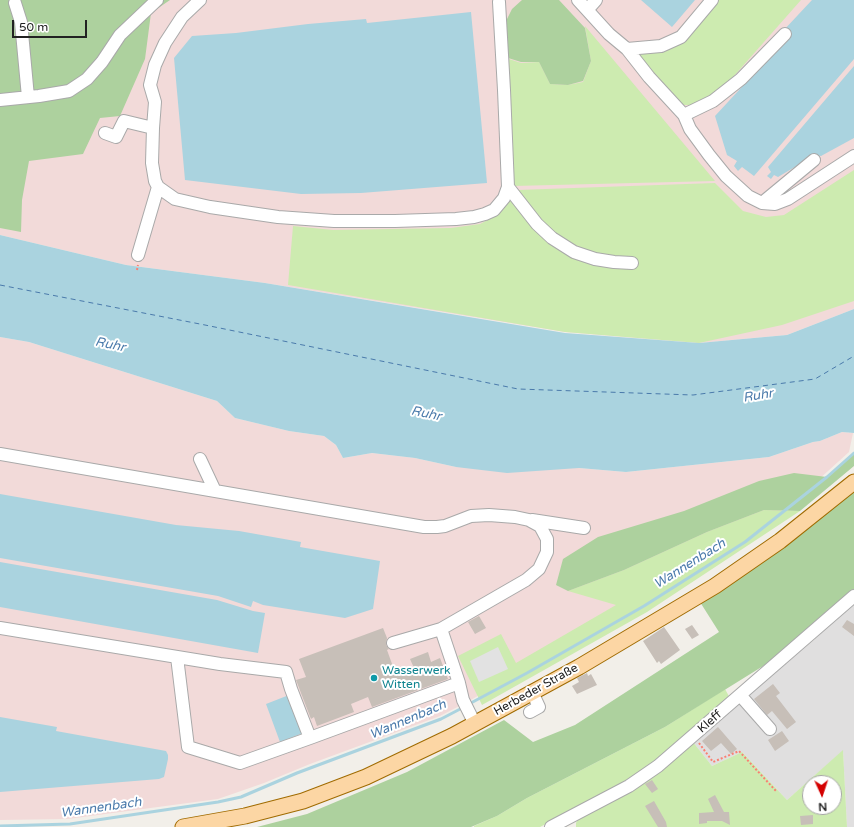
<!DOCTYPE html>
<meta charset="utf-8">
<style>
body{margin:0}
#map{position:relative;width:854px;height:827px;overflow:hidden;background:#f2efe9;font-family:"Varela Round",sans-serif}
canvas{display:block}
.north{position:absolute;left:802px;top:775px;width:40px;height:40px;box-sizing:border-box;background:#fff;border:1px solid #a7a7a7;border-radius:50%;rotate:177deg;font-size:11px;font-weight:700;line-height:16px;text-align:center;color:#222}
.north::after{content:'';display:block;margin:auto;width:14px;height:18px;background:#d40000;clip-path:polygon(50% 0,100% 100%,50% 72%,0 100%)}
.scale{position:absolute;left:12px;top:20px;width:75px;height:18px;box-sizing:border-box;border:2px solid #222;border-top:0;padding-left:5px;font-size:12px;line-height:14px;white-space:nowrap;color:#222;-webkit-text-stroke:3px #fff;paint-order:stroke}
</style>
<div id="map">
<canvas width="854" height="827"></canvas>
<div class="north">N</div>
<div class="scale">50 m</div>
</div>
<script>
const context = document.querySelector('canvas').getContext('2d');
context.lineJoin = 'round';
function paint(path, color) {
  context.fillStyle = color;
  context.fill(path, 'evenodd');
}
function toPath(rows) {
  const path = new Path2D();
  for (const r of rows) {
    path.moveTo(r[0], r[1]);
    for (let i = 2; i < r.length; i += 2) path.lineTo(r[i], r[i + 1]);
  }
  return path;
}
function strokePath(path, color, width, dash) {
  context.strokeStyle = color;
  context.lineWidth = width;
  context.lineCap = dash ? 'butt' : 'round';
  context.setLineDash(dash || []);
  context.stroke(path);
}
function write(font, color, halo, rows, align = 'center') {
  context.font = font + ' "Varela Round",sans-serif';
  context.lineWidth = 4;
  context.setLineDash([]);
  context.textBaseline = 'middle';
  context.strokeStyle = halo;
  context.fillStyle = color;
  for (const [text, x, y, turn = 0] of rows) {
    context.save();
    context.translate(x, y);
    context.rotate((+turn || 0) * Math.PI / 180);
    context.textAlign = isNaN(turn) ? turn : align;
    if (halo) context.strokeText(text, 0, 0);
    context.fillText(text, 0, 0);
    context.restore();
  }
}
paint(toPath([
 [854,602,854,827,847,827,843,751,787,800,742,752,712,766,693,742,814,640]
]), '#e0dfdf');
paint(toPath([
 [0,0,854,0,854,309,787,335,699,343,565,332,265,283,126,265,0,235],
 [0,337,29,342,217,401,235,418,289,431,324,436,336,445,343,458,372,453,415,458,456,467,579,468,626,472,769,457,813,442,820,441,842,432,853,433,849,452,796,500,740,540,631,609,469,701,440,716,310,764,264,783,218,799,68,819,0,820]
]), '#f2dad9');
paint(toPath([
 [715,0,801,0,719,93,693,105,684,105,677,102,639,62,638,53,662,49],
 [585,26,715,181,513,186,506,58,521,63,539,62,550,84,568,85,583,82,591,61],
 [854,170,854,301,782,325,699,343,565,332,288,285,293,226,333,230,451,228,480,224,497,215,517,190,715,183,743,211,766,217,784,215],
 [764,510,800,511,647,612,482,705,458,656,501,634,516,663,616,605,568,591,624,570,707,532],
 [725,689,731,700,635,777,540,827,474,827,474,826,497,816,527,798,665,727],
 [693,742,712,766,742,752,787,800,843,750,847,827,576,827,576,823,578,819],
 [810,783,834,783,834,807,810,807]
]), '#cdebb0');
paint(toPath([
 [0,0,170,0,151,13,145,59,120,116,100,118,83,154,29,161,22,200,21,232,0,228],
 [522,0,559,0,585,28,591,61,583,81,568,85,550,84,539,62,521,62,505,57,505,23,512,9],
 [854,453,854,466,800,511,764,510,707,532,624,570,568,591,556,585,563,559,598,537,684,511,759,481,794,473,827,477],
 [854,492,854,589,776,658,665,727,527,798,497,816,471,827,257,827,307,814,407,772,504,720,533,742,575,725,719,632,700,602,790,541]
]), '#add19e');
paint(toPath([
 [498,647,508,669,479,682,470,661]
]), '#e2e2e2');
paint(toPath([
 [641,0,695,0,672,27],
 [812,0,854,0,854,59,754,176,742,167,738,171,734,166,737,161,727,155,715,116,752,76,783,31],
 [471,12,487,183,361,193,301,194,185,180,174,58,192,36,236,33,308,24,366,19,367,23],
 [854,66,854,138,821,156,815,155,778,177,774,175,771,179,767,176,771,172,768,167],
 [0,235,126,265,265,283,565,333,699,343,787,335,854,309,854,433,842,432,820,441,813,442,769,457,626,472,579,468,507,473,456,467,415,458,372,453,343,458,336,445,324,436,289,431,235,418,217,401,29,342,0,337],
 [0,494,176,525,239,531,301,542,300,547,380,561,373,609,345,618,263,605,253,601,251,607,218,596,0,558],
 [0,562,217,600,253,611,265,613,258,653,0,607],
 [289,695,303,733,280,742,266,704],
 [0,717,57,727,56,731,166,751,168,755,168,759,164,777,159,779,0,792]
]), '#aad3df');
strokePath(toPath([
 [469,704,527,673,644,606,745,542,827,477,854,453],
 [0,826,70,824,218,802,241,797,297,773,441,719,464,707]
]), '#aad3df', 3);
strokePath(toPath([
 [0,285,205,325,518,389,693,395,815,379,854,356]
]), '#4a7aab', 1, [5, 4]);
paint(toPath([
 [479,616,486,628,475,634,468,622],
 [847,620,854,624,854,636,842,627],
 [692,625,699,635,692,639,685,629],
 [664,627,680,650,661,664,659,661,657,663,643,641],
 [383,628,387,638,386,645,389,649,387,650,396,675,414,668,410,659,428,652,431,662,440,658,448,679,372,707,368,697,351,704,354,712,317,726,314,717,311,719,296,680,306,677,299,659],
 [587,673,588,676,591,674,597,685,577,694,572,686,579,682,577,678],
 [773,684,780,693,776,696,796,722,787,729,772,711,767,715,754,699],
 [718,727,737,749,731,754,721,743,711,751,702,741],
 [782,731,789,741,775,751,768,740],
 [652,780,658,789,652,793,645,784],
 [715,795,724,812,729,812,730,825,722,821,707,821,707,823,699,824,699,813,714,812,708,799],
 [654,801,666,822,667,827,658,827,645,806],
 [813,815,813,824,801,825,800,816]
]), '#c7bfb8');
const minor = toPath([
 [200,0,182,17,165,43,155,65,150,85,155,102,153,128,152,163,155,181,158,187,175,199,210,207,278,217,334,221,395,221,456,219,474,217,485,214,494,210,504,198,508,187,504,90,499,2],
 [578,0,609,34,627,49,649,77,684,115,690,129,709,155,726,176,748,196,762,203,775,204,788,199,854,156],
 [15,3,21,22,28,97],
 [588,9,596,0],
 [627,49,661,46,681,37,712,0],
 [0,100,39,96,69,91,87,79,102,62,120,35,157,0],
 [684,115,713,101,741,79,785,34],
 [105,133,116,137,124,121,153,128],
 [508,187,537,224,552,238,574,252,595,259,614,262,632,263],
 [762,203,814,160],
 [138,255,158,187],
 [0,454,424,527,437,527,445,526,471,516,489,515,515,517,529,520,540,526,547,539,547,552,539,569,526,580,441,629,459,683,463,700,475,724],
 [200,459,215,491],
 [532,520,584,528],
 [0,628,220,664,286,672,291,689,310,738,459,683],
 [393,643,441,629],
 [177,657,188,747,240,763,310,738],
 [740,695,770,729],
 [530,712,539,707,532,692],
 [551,827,629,786,658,766,854,596]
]);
const major = toPath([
 [183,827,245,816,303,801,366,777,452,736,579,667,715,586,780,541,854,482]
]);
strokePath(minor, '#a9a9a9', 14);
strokePath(major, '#a06b00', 17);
strokePath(toPath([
 [137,270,138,265],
 [699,743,713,762,739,751,776,791]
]), '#fa8072', 2, [2, 2]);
strokePath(minor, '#fff', 12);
strokePath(major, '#fcd6a4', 15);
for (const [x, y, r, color] of [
 [374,678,4,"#0f9aa8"]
]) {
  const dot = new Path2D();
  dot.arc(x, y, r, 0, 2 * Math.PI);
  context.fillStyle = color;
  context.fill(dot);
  strokePath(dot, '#fff', 1.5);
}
write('12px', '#0d838f', '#fff', [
 ["Wasserwerk",382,671],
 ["Witten",382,685]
], 'left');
write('12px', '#222', '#fff', [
 ["Herbeder Straße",536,690,-29],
 ["Kleff",710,722,-41]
]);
write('italic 13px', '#4a7aab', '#fff', [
 ["Ruhr",110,345,12],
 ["Ruhr",758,396,-9],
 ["Ruhr",426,414,12],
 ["Wannenbach",690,564,-32],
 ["Wannenbach",408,720,-23],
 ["Wannenbach",101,808,-8]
]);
</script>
